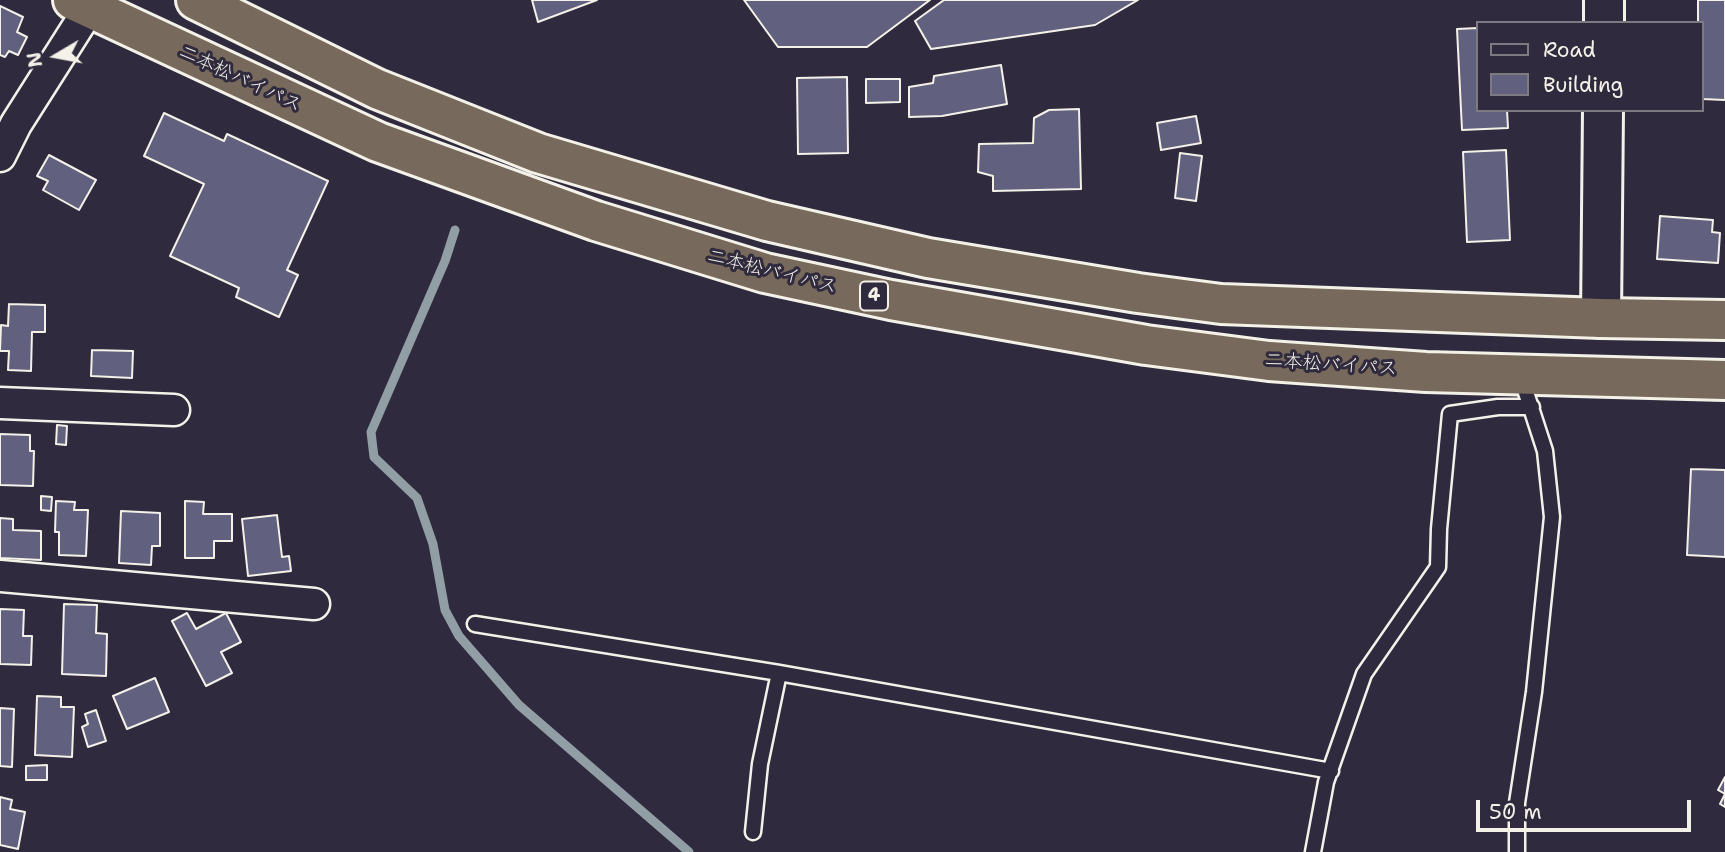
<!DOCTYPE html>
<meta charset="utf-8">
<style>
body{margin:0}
#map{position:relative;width:1725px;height:852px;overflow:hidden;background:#2f2a3d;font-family:"Shantell Sans",sans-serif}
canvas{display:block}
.legend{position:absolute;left:1476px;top:21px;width:228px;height:91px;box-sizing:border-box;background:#2f2a3d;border:2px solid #7e7a81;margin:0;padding:9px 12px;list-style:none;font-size:21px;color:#f4f1e8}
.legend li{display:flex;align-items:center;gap:14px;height:35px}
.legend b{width:35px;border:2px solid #7e7a81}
.north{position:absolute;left:21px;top:21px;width:70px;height:70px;-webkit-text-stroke:5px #2f2a3d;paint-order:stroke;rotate:260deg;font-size:19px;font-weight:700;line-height:28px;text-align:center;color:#f4f1e8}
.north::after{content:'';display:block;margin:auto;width:24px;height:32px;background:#f4f1e8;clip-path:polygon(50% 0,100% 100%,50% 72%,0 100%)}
.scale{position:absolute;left:1476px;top:800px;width:215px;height:32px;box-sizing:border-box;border:4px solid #f4f1e8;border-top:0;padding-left:9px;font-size:21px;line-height:24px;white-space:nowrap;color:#f4f1e8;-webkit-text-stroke:5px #2f2a3d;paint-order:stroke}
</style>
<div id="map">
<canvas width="1725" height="852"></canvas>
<ul class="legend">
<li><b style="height:9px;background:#2f2a3d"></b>Road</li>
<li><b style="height:19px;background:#61607e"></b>Building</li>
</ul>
<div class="north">N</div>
<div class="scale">50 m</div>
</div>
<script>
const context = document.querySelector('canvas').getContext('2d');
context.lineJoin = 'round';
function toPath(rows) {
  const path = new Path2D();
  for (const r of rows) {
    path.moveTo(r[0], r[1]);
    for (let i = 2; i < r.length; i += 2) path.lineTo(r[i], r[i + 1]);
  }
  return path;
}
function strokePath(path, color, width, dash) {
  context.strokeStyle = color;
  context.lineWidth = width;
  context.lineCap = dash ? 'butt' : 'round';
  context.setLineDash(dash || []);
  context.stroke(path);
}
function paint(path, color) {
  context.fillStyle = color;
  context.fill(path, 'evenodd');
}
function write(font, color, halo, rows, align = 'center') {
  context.font = font + ' "Shantell Sans","Klee One",sans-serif';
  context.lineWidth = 6;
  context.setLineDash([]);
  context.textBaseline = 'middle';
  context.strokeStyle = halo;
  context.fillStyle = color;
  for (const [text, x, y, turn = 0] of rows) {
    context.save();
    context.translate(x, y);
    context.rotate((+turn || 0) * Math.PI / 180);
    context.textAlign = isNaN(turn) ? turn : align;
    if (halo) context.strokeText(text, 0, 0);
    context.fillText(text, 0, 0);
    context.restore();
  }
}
strokePath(toPath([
 [455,230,445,261,371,432,374,457,417,498,433,544,445,610,459,636,519,705,689,852]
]), '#919ea5', 9);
const building = toPath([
 [532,0,597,0,538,22,532,0],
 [744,0,930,0,867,47,778,47,744,0],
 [944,0,1138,0,1095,25,931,49,915,21,944,0],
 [1698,0,1725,0,1725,100,1702,99,1702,23,1698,23,1698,0],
 [0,6,23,17,17,32,27,37,18,55,9,51,5,57,0,55,0,6],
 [1478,28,1478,110,1507,110,1508,128,1462,130,1457,29,1478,28],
 [1001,65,1007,104,942,116,909,117,909,87,933,83,934,76,1001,65],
 [847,77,848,153,798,154,797,78,847,77],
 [866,79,900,79,900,102,866,103,866,79],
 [1079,109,1081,189,993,191,993,176,978,172,979,144,1033,143,1034,118,1049,110,1079,109],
 [164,113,224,141,227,134,328,181,287,270,298,275,279,317,236,297,239,288,170,256,204,184,144,156,164,113],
 [1196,116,1201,143,1161,150,1157,123,1196,116],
 [1506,150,1510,240,1467,242,1463,152,1506,150],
 [1180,153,1202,156,1196,201,1175,198,1180,153],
 [49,155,96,180,79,210,43,190,48,181,37,176,49,155],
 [1660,216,1713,220,1712,232,1720,233,1718,263,1657,259,1660,216],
 [9,304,45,305,45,332,32,332,31,371,8,370,9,351,0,351,1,325,8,326,9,304],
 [92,350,133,351,132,378,91,376,92,350],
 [57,425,67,426,66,445,56,444,57,425],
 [0,434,30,435,30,451,34,451,33,486,0,485,0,434],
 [1691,469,1725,470,1725,557,1687,555,1691,469],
 [41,496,52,497,51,511,41,510,41,496],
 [56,501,75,502,74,510,88,510,86,556,59,555,59,532,55,532,56,501],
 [185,501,204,502,203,514,232,514,232,541,214,541,214,558,185,558,185,501],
 [121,511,160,513,160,546,152,546,151,565,119,563,121,511],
 [277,515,282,557,289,556,291,571,248,576,242,519,277,515],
 [0,518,13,519,13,530,41,531,41,560,0,558,0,518],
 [64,604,97,605,96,633,107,634,106,676,62,674,64,604],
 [0,609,24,610,23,636,32,636,31,665,0,664,0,609],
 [187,613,196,629,226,613,241,642,221,652,232,673,206,686,172,621,187,613],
 [155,678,169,712,127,729,113,696,155,678],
 [37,696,61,697,61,707,74,707,72,757,35,755,37,696],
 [0,708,14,709,12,767,0,766,0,708],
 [96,710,106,741,88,747,82,727,88,724,85,714,96,710],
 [47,765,47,780,26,780,26,766,47,765],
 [1725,777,1725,807,1720,804,1725,794,1718,790,1725,777],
 [0,797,12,800,10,809,25,812,18,849,0,845,0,797]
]);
paint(building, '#61607e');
strokePath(building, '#f4f1e8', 2);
const lane = toPath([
 [475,624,779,673,1331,771],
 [753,832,760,764,779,673],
 [1313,852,1326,782,1364,674,1438,567,1439,529,1450,414,1498,407,1532,407],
 [1517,852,1517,803,1534,692,1552,517,1545,451,1521,377]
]);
const street = toPath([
 [0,156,16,124,89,9],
 [0,403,174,410],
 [0,576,314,604]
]);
const secondary = toPath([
 [1604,23,1604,0],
 [1601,318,1603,110]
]);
const highway = toPath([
 [73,0,378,142,596,221,765,273,891,300,1146,345,1269,361,1426,372,1725,380],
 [196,0,377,89,538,153,767,221,928,258,1138,293,1221,304,1601,318,1725,320]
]);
strokePath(lane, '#f4f1e8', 19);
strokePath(street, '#f4f1e8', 35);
strokePath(secondary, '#f4f1e8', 44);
strokePath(highway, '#f4f1e8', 44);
strokePath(lane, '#2f2a3d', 14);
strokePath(street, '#2f2a3d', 30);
strokePath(secondary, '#2f2a3d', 38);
strokePath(highway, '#77695c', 38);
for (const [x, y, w] of [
 [874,296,28]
]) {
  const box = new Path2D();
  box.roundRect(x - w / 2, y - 14.5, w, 29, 5);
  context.fillStyle = '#2f2a3d';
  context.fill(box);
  strokePath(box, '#f4f1e8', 2);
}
write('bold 18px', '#f4f1e8', null, [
 ["4",874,296]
]);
write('19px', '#f4f1e8', '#2f2a3d', [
 ["二本松バイパス",240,79,25],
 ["二本松バイパス",772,272,14],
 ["二本松バイパス",1331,365,4]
]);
</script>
